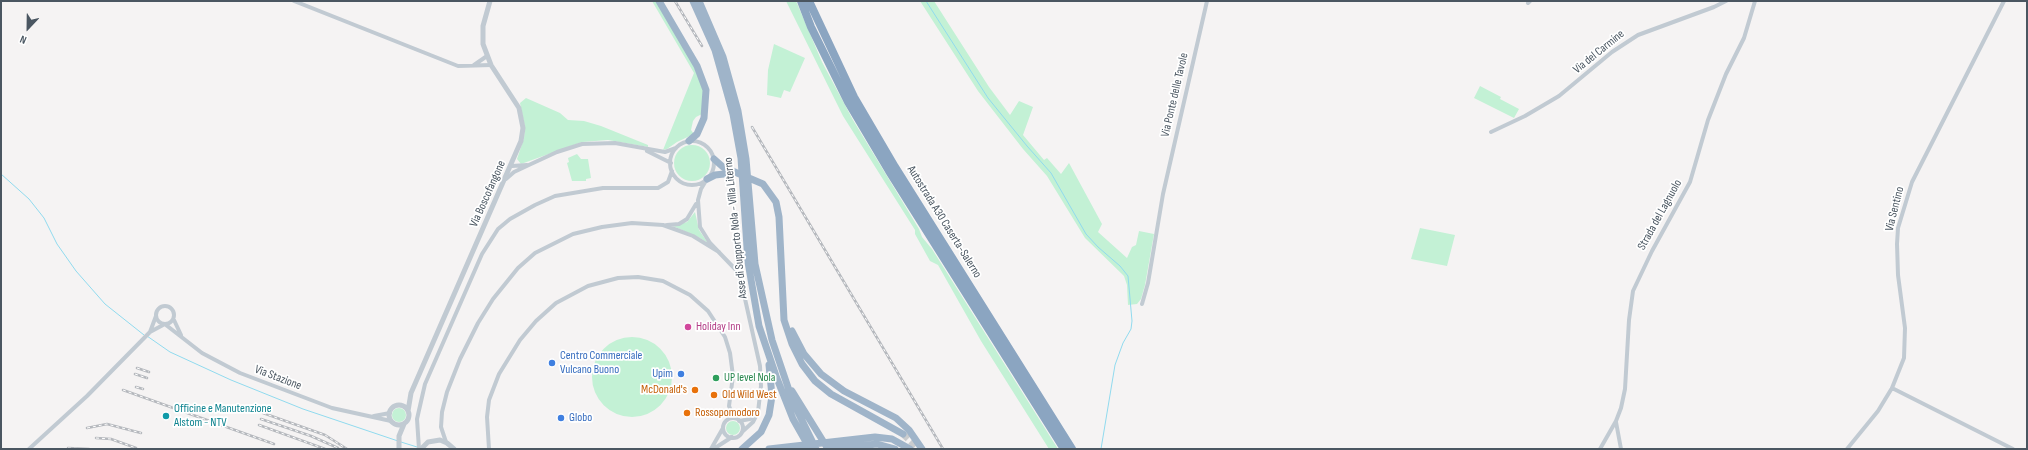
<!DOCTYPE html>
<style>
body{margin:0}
#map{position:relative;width:2028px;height:450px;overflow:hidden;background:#f5f3f3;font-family:"Sofia Sans Condensed",sans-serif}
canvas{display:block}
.frame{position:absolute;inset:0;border:2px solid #4a5661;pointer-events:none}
.north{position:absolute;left:8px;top:8px;width:40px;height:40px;-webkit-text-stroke:3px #fff;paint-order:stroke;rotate:202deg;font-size:11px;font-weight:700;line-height:16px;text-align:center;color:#4a5661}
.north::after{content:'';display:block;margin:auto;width:14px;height:18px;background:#4a5661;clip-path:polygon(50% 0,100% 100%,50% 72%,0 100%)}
</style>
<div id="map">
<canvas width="2028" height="450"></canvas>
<div class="frame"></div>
<div class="north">N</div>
</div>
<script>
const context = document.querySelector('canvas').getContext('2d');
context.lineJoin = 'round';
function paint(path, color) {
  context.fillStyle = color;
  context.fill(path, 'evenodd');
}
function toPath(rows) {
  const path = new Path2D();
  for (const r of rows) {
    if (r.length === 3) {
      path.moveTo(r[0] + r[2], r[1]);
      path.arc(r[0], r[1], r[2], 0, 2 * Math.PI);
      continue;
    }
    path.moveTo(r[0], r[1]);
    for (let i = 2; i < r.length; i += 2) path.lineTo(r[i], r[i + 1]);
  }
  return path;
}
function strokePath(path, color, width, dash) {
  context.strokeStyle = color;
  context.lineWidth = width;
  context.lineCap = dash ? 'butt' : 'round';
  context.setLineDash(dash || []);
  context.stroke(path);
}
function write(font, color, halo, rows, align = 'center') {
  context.font = font + ' "Sofia Sans Condensed",sans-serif';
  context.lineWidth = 3.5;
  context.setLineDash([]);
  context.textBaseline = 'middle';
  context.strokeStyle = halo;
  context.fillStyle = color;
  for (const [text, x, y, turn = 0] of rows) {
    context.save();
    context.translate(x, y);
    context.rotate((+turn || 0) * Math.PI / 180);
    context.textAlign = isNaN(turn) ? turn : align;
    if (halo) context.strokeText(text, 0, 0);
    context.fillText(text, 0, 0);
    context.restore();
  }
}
paint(toPath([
 [652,1,656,1,692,62,703,89,702,114,696,117,693,121,691,130,694,134,677,142,667,149,663,150,694,73],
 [786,1,796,1,822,62,853,120,919,229,922,237,932,249,1058,449,1049,449,981,341,938,265,930,261,915,234,915,230,843,116],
 [920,1,934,1,989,87,1010,115,1019,101,1033,107,1023,135,1044,160,1047,158,1061,174,1069,163,1102,224,1098,232,1127,258,1132,247,1136,245,1139,231,1154,234,1145,285,1141,299,1137,304,1128,305,1127,285,1124,276,1085,238,1047,176,1023,149,978,91],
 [774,44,805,58,790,92,784,90,781,98,767,95,768,70],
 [1480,86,1501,97,1500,99,1519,109,1514,118,1474,98],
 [526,98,560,113,568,120,584,121,601,126,648,145,648,147,608,140,582,142,521,164,517,159,524,138,525,127,520,103],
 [692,163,18],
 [577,154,581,159,588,159,591,178,586,179,586,181,572,181,567,163,569,162,568,158],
 [695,212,699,230,708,243,700,238,673,226,687,222],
 [1420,228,1455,235,1447,266,1411,259],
 [632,377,40],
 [399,415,7],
 [733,428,7]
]), '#c3f1d5');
strokePath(toPath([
 [926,1,988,98,1027,146,1051,173,1086,234,1098,247,1120,266,1128,276,1132,321,1131,329,1123,343,1115,365,1101,449],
 [1,174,29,199,44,218,57,244,76,271,105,304,144,335],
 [147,336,170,352,231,380,303,409,398,441],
 [401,442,417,447]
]), '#90daee', 1);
strokePath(toPath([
 [903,434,917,447]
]), '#caccce', 7, [7, 3.5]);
strokePath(toPath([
 [294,1,458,66,491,65],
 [1528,3,1530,1],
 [474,65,487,56],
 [1491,132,1525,116,1559,96,1612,52,1638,35,1714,7,1726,1],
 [692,163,22],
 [647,151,671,163],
 [512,166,527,165],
 [506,179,514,172,531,164,557,152,582,144,615,143,665,152,676,148],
 [707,179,701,189,698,200,700,227,710,243,736,270,741,281,760,366,761,386,758,412,753,422,742,432],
 [667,225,679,224,687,219,696,204],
 [1142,304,1148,283,1163,194,1207,1],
 [165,315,9],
 [174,320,181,335],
 [166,325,202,353,240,373,332,408,391,421],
 [150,332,156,316],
 [1892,388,2013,449],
 [374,416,390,413],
 [733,428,10],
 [739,421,750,419,756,414],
 [1616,422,1621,449],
 [446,442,441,427,442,412,447,392,460,359,478,323,493,299,518,268,535,253,573,234,602,227,632,223,663,225,677,230,693,236,719,252],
 [715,448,732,437],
 [29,449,87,396,150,332,163,325],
 [419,449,417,419,425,384,482,254,498,229,510,219,535,205,555,196,603,188,658,188,668,182,672,171],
 [489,449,487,417,489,400,499,374,520,340,536,321,556,303,588,286,618,278,638,277,663,281,690,295,708,311,725,337,730,353,733,376,729,406,734,418],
 [711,449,723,428],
 [1600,449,1616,421,1621,408,1625,389,1629,320,1633,291,1652,251,1690,182,1708,120,1726,74,1744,38,1755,1],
 [1847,449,1878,411,1892,388,1904,358,1905,328,1898,275,1897,244,1898,228,1912,182,2004,1]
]), '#c1cad2', 4);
strokePath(toPath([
 [399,415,10],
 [408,411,411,393,521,141,523,128,519,108,491,65,483,44,483,26,490,1],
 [399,449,399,436,404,424],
 [421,449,428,442,440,440,447,443,454,449]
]), '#c1cad2', 5);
strokePath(toPath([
 [659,1,697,66,706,90,704,118,697,134,689,141],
 [693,1,715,50,733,114,741,158,748,262,759,326,776,376,793,419,810,449],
 [699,1,723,57,738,111,746,159,755,264,772,340,793,402,816,449],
 [714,159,723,167,763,184,776,202,779,217,784,320,792,344,802,364,815,381,831,394,903,434],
 [707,179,715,175,733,173],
 [792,331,804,354,821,374,844,391,896,418,909,430,922,449],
 [792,391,828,449],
 [742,449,761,432,769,415,772,396,769,365],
 [769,449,875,437,892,439,910,449],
 [829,449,877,444,895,449]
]), '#9fb4c9', 7);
strokePath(toPath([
 [801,1,811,27,848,102,889,171,1064,449],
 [809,1,854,97,895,167,1072,449]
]), '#8ba5c1', 8);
const rail = toPath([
 [675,1,702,46],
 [752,127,943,449],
 [137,368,149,372],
 [135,374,147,378],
 [136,387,143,389],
 [123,390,274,444],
 [263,413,325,435,347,449],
 [261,419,311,436,338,448],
 [259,425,325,449],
 [87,428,107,424,141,433],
 [96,438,111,439,136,448],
 [68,448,89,449]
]);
strokePath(rail, '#b5b8bd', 2.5);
strokePath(rail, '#fff', 1, [3]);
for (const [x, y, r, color] of [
 [688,327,4,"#d1479c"],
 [552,363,4,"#3f7fe0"],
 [681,374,4,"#3f7fe0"],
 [716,378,4,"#2e9e5b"],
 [695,390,4,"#e8710a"],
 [714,395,4,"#e8710a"],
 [687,413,4,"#e8710a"],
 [166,416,4,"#0f9aa8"],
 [561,418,4,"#3f7fe0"]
]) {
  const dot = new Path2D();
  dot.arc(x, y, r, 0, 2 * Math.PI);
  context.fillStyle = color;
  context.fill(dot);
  strokePath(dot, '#fff', 1.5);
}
write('12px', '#4a5661', '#fff', [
 ["Via del Carmine",1599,52,-39],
 ["Via Ponte delle Tavole",1175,95,-77],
 ["Via Boscofangone",488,194,-66],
 ["Via Sentino",1895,209,-76],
 ["Strada del Lagnuolo",1660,215,-61],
 ["Autostrada A30 Caserta-Salerno",944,222,58],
 ["Asse di Supporto Nola - Villa Literno",736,228,-96],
 ["Via Stazione",278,378,21]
]);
write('12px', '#b23c85', '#fff', [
 ["Holiday Inn",696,327]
], 'left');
write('12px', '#366cbe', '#fff', [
 ["Centro Commerciale",560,356],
 ["Vulcano Buono",560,370],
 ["Upim",673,374,"right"],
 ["Globo",569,418]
], 'left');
write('12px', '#27864d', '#fff', [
 ["UP level Nola",724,378]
], 'left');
write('12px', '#c56008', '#fff', [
 ["McDonald's",687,390,"right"],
 ["Old Wild West",722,395],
 ["Rossopomodoro",695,413]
], 'left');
write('12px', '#0d838f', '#fff', [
 ["Officine e Manutenzione",174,409],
 ["Alstom - NTV",174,423]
], 'left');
</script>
